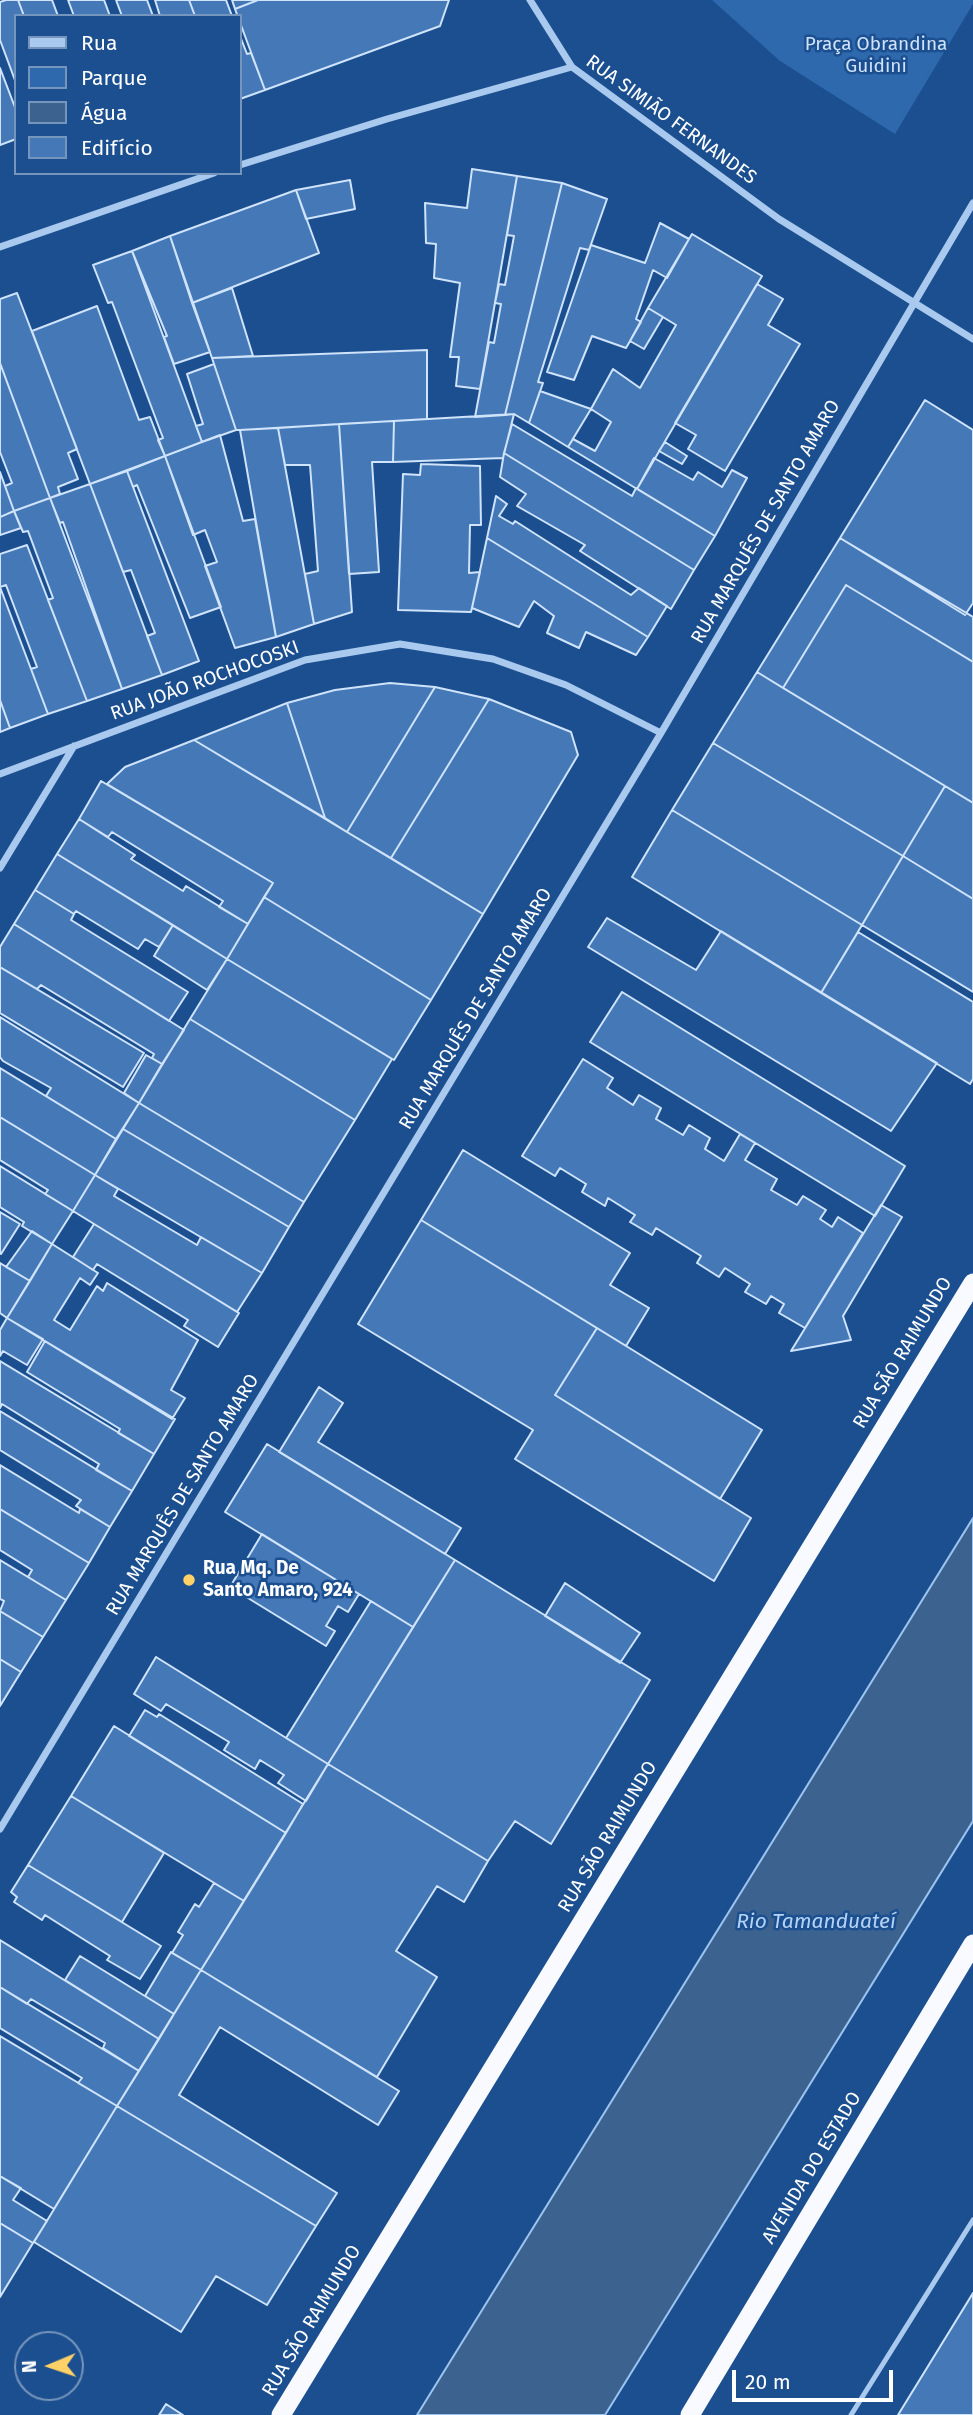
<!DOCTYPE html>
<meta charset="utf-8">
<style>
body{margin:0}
#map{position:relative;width:973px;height:2415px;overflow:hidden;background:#1b4f8f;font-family:"Fira Sans",sans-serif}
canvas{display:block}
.legend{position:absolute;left:14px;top:14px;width:228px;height:161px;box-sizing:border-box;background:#1b4f8f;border:2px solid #7695bc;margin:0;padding:9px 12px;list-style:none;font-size:21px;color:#fff}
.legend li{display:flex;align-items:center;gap:14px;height:35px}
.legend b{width:35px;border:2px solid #7695bc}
.north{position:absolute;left:14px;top:2331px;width:70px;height:70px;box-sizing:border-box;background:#1b4f8f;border:2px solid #7695bc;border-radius:50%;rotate:268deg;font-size:19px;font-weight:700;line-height:28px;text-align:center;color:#fff}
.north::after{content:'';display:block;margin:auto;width:24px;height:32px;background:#ffd166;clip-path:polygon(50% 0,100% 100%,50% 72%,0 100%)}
.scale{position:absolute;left:732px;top:2370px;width:161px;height:32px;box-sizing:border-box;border:4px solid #fff;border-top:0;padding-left:9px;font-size:21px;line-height:24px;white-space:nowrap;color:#fff;-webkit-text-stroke:5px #1b4f8f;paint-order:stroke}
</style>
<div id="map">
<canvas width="973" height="2415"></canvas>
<ul class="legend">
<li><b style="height:9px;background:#a9c9ee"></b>Rua</li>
<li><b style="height:19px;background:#2e69ad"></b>Parque</li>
<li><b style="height:19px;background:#3c6290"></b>Água</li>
<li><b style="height:19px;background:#4478b7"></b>Edifício</li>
</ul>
<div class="north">N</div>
<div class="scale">20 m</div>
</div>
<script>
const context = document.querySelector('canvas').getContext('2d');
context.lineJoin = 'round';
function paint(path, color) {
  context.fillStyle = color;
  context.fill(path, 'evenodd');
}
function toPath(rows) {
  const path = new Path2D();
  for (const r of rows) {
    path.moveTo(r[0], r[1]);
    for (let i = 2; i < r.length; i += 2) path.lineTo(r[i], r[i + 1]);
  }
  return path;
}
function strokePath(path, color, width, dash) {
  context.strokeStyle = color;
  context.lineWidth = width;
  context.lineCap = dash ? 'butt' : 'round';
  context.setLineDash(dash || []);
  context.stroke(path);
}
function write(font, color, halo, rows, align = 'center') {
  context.font = font + ' "Fira Sans",sans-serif';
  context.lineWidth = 5;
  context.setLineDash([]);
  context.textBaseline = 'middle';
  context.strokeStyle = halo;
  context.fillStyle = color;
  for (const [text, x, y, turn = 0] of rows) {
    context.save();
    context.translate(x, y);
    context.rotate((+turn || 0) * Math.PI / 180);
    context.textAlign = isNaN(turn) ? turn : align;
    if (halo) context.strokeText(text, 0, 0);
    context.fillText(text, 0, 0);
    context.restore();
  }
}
paint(toPath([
 [712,0,973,0,973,4,895,134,780,61]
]), '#2e69ad');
const water = toPath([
 [973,1518,973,1821,605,2415,417,2415,973,1518]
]);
paint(water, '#3c6290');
strokePath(water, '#9cc4f0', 2);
const building = toPath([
 [6,0,18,0,24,16,16,16,16,83,0,40,0,2,6,0],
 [18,0,52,0,58,16,24,16,18,0],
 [68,0,104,0,110,16,74,16,68,0],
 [116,0,147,0,153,16,122,16,116,0],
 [155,0,189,0,195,16,160,16,155,0],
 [189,0,226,0,232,16,195,16,189,0],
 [232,0,258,0,235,9,232,0],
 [258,0,449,0,440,26,265,90,235,9,258,0],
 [240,36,247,54,251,53,265,90,240,99,240,36],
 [0,68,16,110,16,139,0,145,0,68],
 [472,169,517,176,480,389,456,386,459,357,450,357,460,283,434,278,436,244,426,243,425,203,467,208,472,169],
 [517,176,562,183,505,415,475,417,489,342,494,343,501,304,495,303,499,284,505,285,514,236,507,235,517,176],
 [350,180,355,209,306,219,296,190,350,180],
 [562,183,607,199,589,250,580,248,538,382,543,383,529,423,514,414,505,415,562,183],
 [296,190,319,253,192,303,170,236,296,190],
 [660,223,689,239,667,278,653,270,636,319,641,322,626,348,592,336,574,380,547,372,591,245,645,263,660,223],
 [692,234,762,276,637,489,568,447,573,439,595,451,611,422,591,409,613,369,640,388,676,325,648,308,692,234],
 [170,236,210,352,174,364,164,337,167,336,132,251,170,236],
 [132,251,202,442,165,456,158,440,163,438,112,302,108,303,93,265,132,251],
 [757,284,783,299,768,325,800,344,725,471,688,449,696,435,675,423,757,284],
 [232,288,253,356,212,358,192,303,232,288],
 [17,293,77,449,68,453,78,479,58,487,60,494,50,498,0,363,0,299,17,293],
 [97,306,139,420,150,417,165,456,90,484,32,331,97,306],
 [648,308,663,317,644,349,630,341,648,308],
 [427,350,427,419,240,430,236,430,212,358,427,350],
 [0,363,50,498,14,511,5,486,12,483,0,452,0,363],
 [214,364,236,430,202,442,196,426,203,424,187,374,214,364],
 [540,391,591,409,568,447,529,423,540,391],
 [925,400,973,430,973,603,965,615,840,538,925,400],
 [514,414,503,458,393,462,394,421,514,414],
 [394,421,393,462,372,462,379,572,349,574,339,424,394,421],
 [339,424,352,612,314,624,305,574,318,571,310,465,285,465,278,428,339,424],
 [512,424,632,496,636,488,715,536,694,570,504,453,512,424],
 [278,428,314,624,276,637,240,430,278,428],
 [220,435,243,521,255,519,276,637,235,648,205,566,217,562,205,530,193,535,165,456,220,435],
 [665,442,687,456,682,464,659,451,665,442],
 [504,453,694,570,671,609,580,551,585,545,517,506,526,494,500,477,504,453],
 [165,456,221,607,190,618,137,485,133,487,127,471,165,456],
 [654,458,693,480,698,472,722,487,732,470,747,478,715,536,637,489,654,458],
 [421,464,480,466,481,525,470,525,469,573,480,572,471,612,398,610,403,474,420,475,421,464],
 [127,471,199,661,162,675,147,636,155,633,131,570,123,572,90,484,127,471],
 [0,472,14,511,0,517,0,472],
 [90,484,162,675,122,689,63,522,60,523,50,498,90,484],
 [496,496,507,504,499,516,513,524,515,521,631,595,639,588,667,606,648,637,487,538,496,496],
 [50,498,122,689,87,701,48,600,53,598,28,531,23,532,14,511,50,498],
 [14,511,21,528,0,535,0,517,14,511],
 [487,538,648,637,636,655,586,632,579,648,547,633,554,616,534,601,519,627,472,608,487,538],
 [840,538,973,617,973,662,846,585,783,688,757,672,840,538],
 [27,545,87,701,48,714,31,669,37,667,6,585,0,587,0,554,27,545],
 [846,585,973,662,973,803,783,688,846,585],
 [0,587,48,714,10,728,0,700,0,587],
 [757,672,945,786,903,856,713,743,757,672],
 [390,683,435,687,347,832,325,818,287,703,335,690,390,683],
 [435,687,489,699,391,858,347,832,435,687],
 [489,699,571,732,578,755,483,914,391,858,489,699],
 [0,700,10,728,0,732,0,700],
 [287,703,325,818,194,740,287,703],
 [194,740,483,914,431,1000,264,897,273,883,107,784,125,767,194,740],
 [713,743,903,856,862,925,672,810,713,743],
 [101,781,273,883,248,924,219,907,223,901,112,832,108,837,79,819,101,781],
 [945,786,973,803,973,899,903,856,945,786],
 [672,810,862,925,821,993,632,877,672,810],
 [79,819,135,855,131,859,183,891,186,886,248,924,227,959,57,854,79,819],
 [57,854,173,925,159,947,145,939,138,949,76,911,74,914,35,890,57,854],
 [903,856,973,899,973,992,862,925,903,856],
 [35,890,74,914,71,920,188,992,169,1021,14,924,35,890],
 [264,897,431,1000,394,1060,227,959,264,897],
 [607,918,696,970,721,931,937,1063,891,1131,588,947,607,918],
 [14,924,184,1030,162,1064,152,1058,154,1054,41,985,37,989,0,967,0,947,14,924],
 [173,925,227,959,207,990,154,956,173,925],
 [858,932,973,1002,973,1079,970,1084,821,993,858,932],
 [227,959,392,1059,355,1120,190,1019,227,959],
 [0,967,144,1053,123,1087,0,1013,0,967],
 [622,992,905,1166,875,1216,590,1042,622,992],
 [0,1017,139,1103,116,1139,46,1096,51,1088,3,1061,0,1057,0,1017],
 [190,1019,355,1120,304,1202,139,1103,190,1019],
 [146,1055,162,1064,139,1103,124,1093,146,1055],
 [583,1059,613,1078,607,1088,633,1105,639,1095,661,1108,656,1119,683,1135,689,1125,710,1138,705,1149,724,1161,740,1134,755,1143,745,1160,777,1179,771,1190,797,1205,803,1196,826,1210,820,1219,832,1227,838,1217,863,1233,805,1328,779,1313,784,1304,771,1296,766,1304,745,1292,750,1284,725,1268,719,1277,697,1263,701,1256,656,1228,652,1235,630,1222,635,1215,608,1198,605,1206,582,1192,586,1184,560,1168,555,1176,522,1156,583,1059],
 [0,1068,116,1139,95,1175,0,1117,0,1068],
 [139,1103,304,1202,289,1227,123,1129,139,1103],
 [0,1117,95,1175,73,1211,45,1194,48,1190,0,1160,0,1117],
 [123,1129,289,1227,262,1273,95,1175,123,1129],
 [463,1150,630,1253,610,1285,649,1308,626,1346,421,1220,463,1150],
 [0,1166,73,1211,52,1244,22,1226,24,1222,0,1207,0,1166],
 [95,1175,118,1189,114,1196,197,1245,201,1237,262,1273,237,1312,73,1211,95,1175],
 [881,1205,902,1217,843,1316,851,1340,791,1351,881,1205],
 [0,1212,20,1224,1,1254,0,1253,0,1212],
 [421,1220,597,1328,555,1395,751,1518,714,1581,515,1459,533,1430,358,1324,421,1220],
 [94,1224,239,1313,218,1347,184,1326,188,1320,97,1264,93,1270,73,1257,94,1224],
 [32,1231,52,1244,30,1281,6,1267,32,1231],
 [52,1244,98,1273,90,1285,80,1278,54,1320,70,1330,97,1286,103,1291,107,1283,198,1340,171,1390,185,1398,172,1419,7,1318,52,1244],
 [0,1263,30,1281,7,1318,0,1313,0,1263],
 [7,1318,43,1339,27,1365,3,1351,0,1356,0,1330,7,1318],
 [597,1328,762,1430,720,1499,555,1395,597,1328],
 [45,1341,175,1419,154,1454,118,1433,120,1429,27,1372,45,1341],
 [0,1361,154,1454,132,1491,96,1470,99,1464,2,1404,0,1408,0,1361],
 [319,1387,343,1403,318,1442,461,1528,445,1554,279,1452,319,1387],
 [0,1411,132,1491,110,1527,76,1506,81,1500,0,1450,0,1411],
 [267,1444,455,1560,413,1627,225,1512,267,1444],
 [0,1465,79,1513,80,1509,110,1527,89,1563,0,1509,0,1465],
 [0,1509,89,1563,66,1600,28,1577,32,1570,0,1550,0,1509],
 [262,1534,359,1594,348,1612,338,1606,326,1626,335,1631,326,1646,230,1587,262,1534],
 [0,1560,66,1600,43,1637,0,1611,4,1601,0,1599,0,1560],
 [455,1560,650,1680,551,1844,515,1821,488,1861,328,1764,455,1560],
 [565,1583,640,1633,620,1663,545,1616,565,1583],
 [371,1601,413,1627,328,1764,286,1738,371,1601],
 [0,1611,43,1637,21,1672,0,1659,0,1611],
 [156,1657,328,1764,306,1801,278,1783,284,1775,260,1760,255,1769,224,1750,229,1742,166,1704,161,1711,134,1694,156,1657],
 [0,1659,21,1672,0,1706,0,1659],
 [145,1710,157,1717,159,1714,303,1804,286,1833,129,1736,145,1710],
 [114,1726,286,1833,244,1901,71,1796,114,1726],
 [328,1764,488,1861,464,1902,437,1886,396,1951,437,1977,377,2077,201,1970,328,1764],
 [71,1796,164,1853,122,1922,28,1865,71,1796],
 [28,1865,161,1946,140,1979,107,1960,110,1956,45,1915,42,1920,14,1902,17,1897,11,1892,28,1865],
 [214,1883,244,1901,201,1970,172,1953,183,1935,178,1932,195,1904,199,1907,214,1883],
 [0,1940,159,2039,139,2071,103,2048,105,2043,31,1999,27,2004,0,1987,0,1940],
 [171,1952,201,1970,174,2014,145,1996,171,1952],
 [80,1956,174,2014,159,2039,65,1980,80,1956],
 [201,1970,399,2091,378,2125,220,2027,179,2095,337,2193,316,2226,117,2106,201,1970],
 [0,1987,139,2071,117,2106,78,2083,82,2078,0,2028,0,1987],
 [0,2036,117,2106,54,2209,0,2176,0,2036],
 [117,2106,316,2226,267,2305,216,2276,181,2332,34,2242,117,2106],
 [0,2176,21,2188,13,2200,47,2221,33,2243,0,2223,0,2176],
 [0,2223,33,2243,0,2297,0,2223],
 [973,2293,973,2415,898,2415,973,2293],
 [166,2404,183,2415,159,2415,166,2404]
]);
paint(building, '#4478b7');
strokePath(building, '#cfe3fa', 2);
strokePath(toPath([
 [851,2415,973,2220]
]), '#a9c9ee', 5);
strokePath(toPath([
 [530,0,572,67],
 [240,165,387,119,572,67,779,219,973,339],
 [0,247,214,173],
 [0,774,305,660,400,644,493,659,566,685,661,733],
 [0,868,74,746],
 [0,1829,661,733,973,203]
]), '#a9c9ee', 7);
strokePath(toPath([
 [281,2415,973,1283],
 [690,2415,973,1944]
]), '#f8faff', 19);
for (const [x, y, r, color] of [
 [189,1580,7,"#ffd166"]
]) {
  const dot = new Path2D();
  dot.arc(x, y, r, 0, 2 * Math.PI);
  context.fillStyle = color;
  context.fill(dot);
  strokePath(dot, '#1b4f8f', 2.5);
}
write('19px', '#cfe3fa', '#1b4f8f', [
 ["Praça Obrandina",876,45],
 ["Guidini",876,67]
]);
write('19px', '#fff', '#1b4f8f', [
 ["RUA SIMIÃO FERNANDES",671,120,36],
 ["RUA MARQUÊS DE SANTO AMARO",766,522,-60],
 ["RUA JOÃO ROCHOCOSKI",205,681,-20],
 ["RUA MARQUÊS DE SANTO AMARO",476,1009,-59],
 ["RUA SÃO RAIMUNDO",903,1353,-59],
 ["RUA MARQUÊS DE SANTO AMARO",183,1495,-59],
 ["RUA SÃO RAIMUNDO",608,1837,-59],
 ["AVENIDA DO ESTADO",812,2168,-59],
 ["RUA SÃO RAIMUNDO",312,2321,-59]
]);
write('bold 19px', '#fff', '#1b4f8f', [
 ["Rua Mq. De",203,1569],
 ["Santo Amaro, 924",203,1591]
], 'left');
write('italic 21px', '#b5d3f5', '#1b4f8f', [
 ["Rio Tamanduateí",816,1922]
]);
</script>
